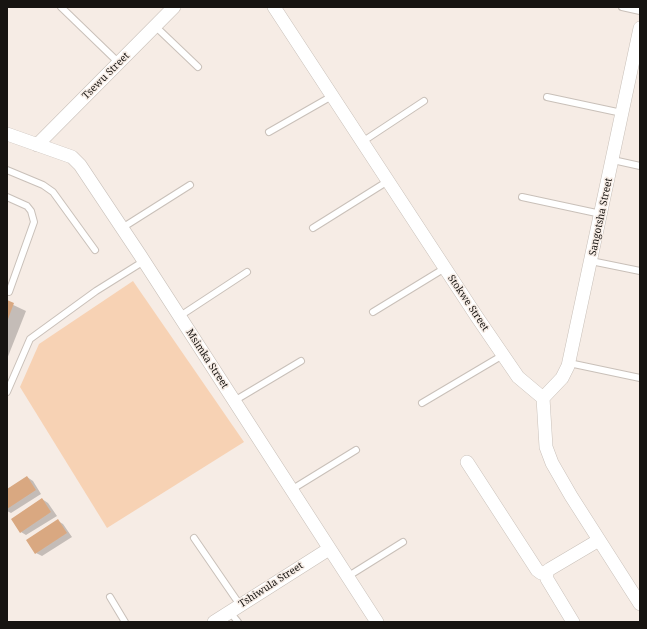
<!DOCTYPE html>
<style>
body{margin:0}
#map{position:relative;width:647px;height:629px;overflow:hidden;background:#f6ece5;font-family:"Noto Serif",serif}
canvas{display:block}
.frame{position:absolute;inset:0;border:8px solid #171411;pointer-events:none}
</style>
<div id="map">
<canvas width="647" height="629"></canvas>
<div class="frame"></div>
</div>
<script>
const context = document.querySelector('canvas').getContext('2d');
context.lineJoin = 'round';
function paint(path, color) {
  context.fillStyle = color;
  context.fill(path, 'evenodd');
}
function toPath(rows) {
  const path = new Path2D();
  for (const r of rows) {
    path.moveTo(r[0], r[1]);
    for (let i = 2; i < r.length; i += 2) path.lineTo(r[i], r[i + 1]);
  }
  return path;
}
function strokePath(path, color, width, dash) {
  context.strokeStyle = color;
  context.lineWidth = width;
  context.lineCap = dash ? 'butt' : 'round';
  context.setLineDash(dash || []);
  context.stroke(path);
}
function write(font, color, halo, rows, align = 'center') {
  context.font = font + ' "Noto Serif",serif';
  context.lineWidth = 3;
  context.setLineDash([]);
  context.textBaseline = 'middle';
  context.strokeStyle = halo;
  context.fillStyle = color;
  for (const [text, x, y, turn = 0] of rows) {
    context.save();
    context.translate(x, y);
    context.rotate((+turn || 0) * Math.PI / 180);
    context.textAlign = isNaN(turn) ? turn : align;
    if (halo) context.strokeText(text, 0, 0);
    context.fillText(text, 0, 0);
    context.restore();
  }
}
paint(toPath([
 [133,281,244,442,107,528,20,387,39,344]
]), '#f7d2b4');
paint(toPath([
 [7,302,26,311,7,359],
 [27,477,33,481,41,494,11,513,7,511,7,490],
 [42,499,48,503,57,516,26,535,21,532],
 [58,521,63,524,72,537,42,556,36,553]
]), '#0003');
paint(toPath([
 [7,300,14,303,7,322],
 [27,476,36,490,7,509,7,489],
 [42,498,51,512,20,533,11,519],
 [58,519,67,533,35,554,26,540]
]), '#d9a881');
const service = toPath([
 [61,7,119,63],
 [622,7,640,11],
 [155,26,198,67],
 [547,97,622,113],
 [269,132,332,96],
 [362,142,424,101],
 [613,160,640,166],
 [7,170,43,185,53,192,95,250],
 [7,197,27,206,31,211,34,222,9,292],
 [522,197,601,214],
 [122,228,190,185],
 [313,228,388,181],
 [591,261,640,271],
 [373,312,445,268],
 [180,316,247,272],
 [569,363,640,378],
 [7,392,30,339,96,291,144,261],
 [234,401,301,361],
 [422,403,503,355],
 [291,490,356,450],
 [194,538,240,605],
 [347,577,403,542],
 [110,597,125,622],
 [230,612,238,622]
]);
const minor = toPath([
 [274,7,477,317,518,377,543,398,546,447,552,463,571,496,640,604],
 [7,134,72,157,80,165,140,255,377,622],
 [37,145,174,7],
 [543,398,562,378,568,366,640,28],
 [467,462,537,570,541,573,546,572],
 [214,622,329,549],
 [573,622,547,579,546,572,550,569,599,540]
]);
strokePath(service, '#c9c0b9', 8);
strokePath(minor, '#c9c0b9', 14);
strokePath(service, '#fff', 6);
strokePath(minor, '#fff', 13);
write('10px', '#171411', '#f6ece5', [
 ["Tsewu Street",106,76,-45],
 ["Sangotsha Street",601,217,-78],
 ["Stokwe Street",468,303,56],
 ["Msimka Street",207,359,57],
 ["Tshiwula Street",271,585,-33]
]);
</script>
